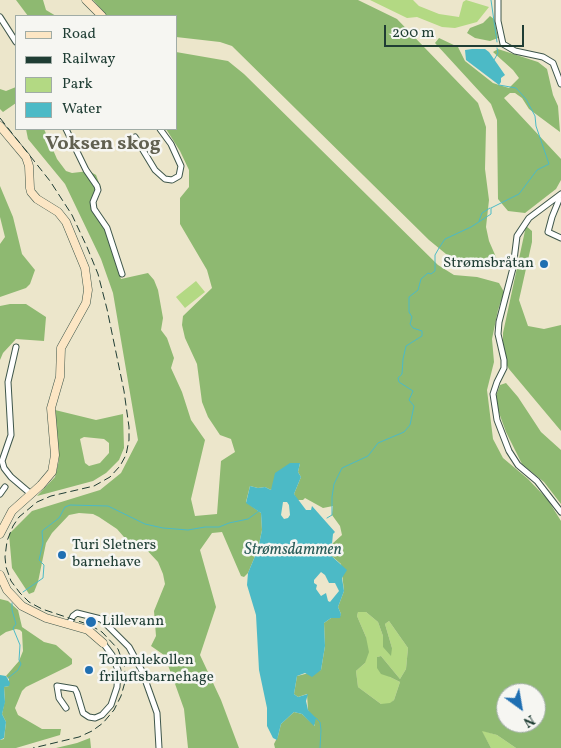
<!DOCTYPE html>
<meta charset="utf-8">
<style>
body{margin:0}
#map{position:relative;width:561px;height:748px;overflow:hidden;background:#ece6cb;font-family:Vollkorn,serif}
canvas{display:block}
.legend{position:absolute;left:15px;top:15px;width:162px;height:115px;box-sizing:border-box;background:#f6f6f2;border:1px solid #a0aca6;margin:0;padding:6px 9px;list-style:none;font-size:15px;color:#1f3d34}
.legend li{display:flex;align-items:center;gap:10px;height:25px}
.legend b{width:25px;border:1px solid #a0aca6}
.north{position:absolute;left:496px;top:683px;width:50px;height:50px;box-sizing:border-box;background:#f6f6f2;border:1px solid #a0aca6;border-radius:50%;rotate:148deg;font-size:14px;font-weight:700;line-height:20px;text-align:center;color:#1f3d34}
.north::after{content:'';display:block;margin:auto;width:18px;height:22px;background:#1f6fb2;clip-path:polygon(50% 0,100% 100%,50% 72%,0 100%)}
.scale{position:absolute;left:384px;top:25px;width:140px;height:22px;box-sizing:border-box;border:2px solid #1f3d34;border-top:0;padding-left:6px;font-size:15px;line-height:18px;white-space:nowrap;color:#1f3d34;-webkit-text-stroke:4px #f6f6f2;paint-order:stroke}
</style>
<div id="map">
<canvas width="561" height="748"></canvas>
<ul class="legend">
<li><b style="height:6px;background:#fce6c4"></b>Road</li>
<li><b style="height:6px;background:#1f3d34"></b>Railway</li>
<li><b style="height:14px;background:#b3d983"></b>Park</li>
<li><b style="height:14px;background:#4cbac6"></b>Water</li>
</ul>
<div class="north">N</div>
<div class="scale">200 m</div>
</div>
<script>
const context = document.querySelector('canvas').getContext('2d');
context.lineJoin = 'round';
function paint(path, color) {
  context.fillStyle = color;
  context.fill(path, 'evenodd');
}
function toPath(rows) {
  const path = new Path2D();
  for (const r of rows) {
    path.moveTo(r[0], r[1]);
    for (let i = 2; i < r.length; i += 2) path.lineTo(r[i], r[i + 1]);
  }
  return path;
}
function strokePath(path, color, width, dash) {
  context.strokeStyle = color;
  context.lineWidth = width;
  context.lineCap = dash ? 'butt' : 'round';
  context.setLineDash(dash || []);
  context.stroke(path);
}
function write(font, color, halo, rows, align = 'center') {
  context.font = font + ' Vollkorn,serif';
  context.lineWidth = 5;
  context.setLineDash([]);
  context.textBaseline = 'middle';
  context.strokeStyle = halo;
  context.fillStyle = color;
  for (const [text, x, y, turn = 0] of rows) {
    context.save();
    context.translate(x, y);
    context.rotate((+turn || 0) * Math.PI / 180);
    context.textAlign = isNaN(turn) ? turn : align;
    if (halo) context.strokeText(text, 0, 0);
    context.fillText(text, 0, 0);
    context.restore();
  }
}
paint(toPath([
 [370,0,413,0,419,6,439,14,459,17,463,2,466,0,489,7,477,22,455,28,442,27,417,17,407,18],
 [196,281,205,292,185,308,176,297],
 [358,612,366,612,378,622,383,636,383,647,392,648,385,624,389,621,408,648,406,669,400,679,381,656,377,657,390,677,400,682,394,700,390,704,381,704,358,687,356,671,365,663,366,637,357,616],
 [481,730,497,735,516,748,491,748]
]), '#b3d983');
paint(toPath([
 [16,0,43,0,46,10,56,16,28,16],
 [93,0,358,0,397,19,478,103,486,127,485,169,489,200,486,227,489,241,499,264,459,262,446,254,429,240,232,46,220,42,176,37,176,16,107,16],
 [490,16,494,19,498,38,490,41,475,38,467,33,470,28,483,23],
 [439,38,458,47,465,61,493,83,499,85,509,88,519,78,513,70,493,52,498,49,538,62,547,69,553,95,558,106,560,132,529,109,522,98,515,93,510,93,504,98,561,159,561,180,556,189,525,213,508,211,498,199,497,120,491,104,435,43],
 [176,52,228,61,244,74,438,265,454,275,477,277,499,283,504,292,498,310,492,339,494,362,487,390,493,439,503,458,528,479,548,500,561,521,561,748,516,748,497,735,482,731,491,748,275,748,274,744,278,736,281,724,294,712,302,714,315,726,308,710,307,694,298,697,294,694,297,676,321,670,325,646,324,623,331,618,339,618,341,614,338,607,344,591,341,564,327,552,332,544,342,535,340,526,332,515,333,506,323,508,305,498,303,500,297,500,294,494,301,477,298,472,300,463,271,490,265,487,258,488,250,486,246,502,261,513,262,530,258,549,248,573,244,577,241,576,222,532,212,533,200,550,216,607,200,655,221,700,239,748,188,748,184,709,174,681,164,655,151,646,156,636,154,611,165,584,163,574,158,562,144,547,137,544,131,545,117,529,99,517,93,514,79,513,69,515,52,533,46,543,38,582,34,592,29,594,12,568,9,534,32,511,100,490,121,473,138,440,113,293,101,259,65,184,28,139,26,129,44,129,57,159,66,171,72,173,89,171,96,175,101,188,92,202,105,228,121,279,148,273,154,280,158,290,163,318,161,330,167,338,174,358,171,368,182,392,191,420,205,440,191,499,195,516,217,514,221,461,235,452,231,439,220,435,208,417,202,402,197,364,185,338,182,325,183,316,212,288,207,270,180,224,180,198,189,187,189,170,180,151,166,129,176,129],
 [358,612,366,612,378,622,383,636,383,647,391,656,392,648,385,624,389,621,408,648,406,669,400,679,381,656,377,657,377,668,381,674,390,677,400,682,394,700,390,703,381,704,358,687,356,671,365,663,369,652,366,637,357,616],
 [506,693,536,693,536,723,506,723],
 [16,87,16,103,3,112,0,109,0,89,6,91],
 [0,186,13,217,22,254,35,270,30,284,26,288,0,297,0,244,5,237,0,217],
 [526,226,532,231,532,242,519,300,528,326,544,329,561,325,561,431,509,369,503,358,503,333],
 [10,304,26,304,46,317,44,341,16,339,3,353,0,360,0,306],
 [506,383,518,397,541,432,561,450,561,504,544,482,522,464,506,432,498,410,496,396,500,385],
 [55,410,96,420,123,414,124,448,119,460,106,473,93,481,37,496,55,477,59,460],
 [84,437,104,439,109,443,109,453,100,463,89,466,85,463,80,439],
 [0,599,8,601,18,610,22,627,44,642,56,645,72,659,72,664,69,666,26,687,22,691,15,708,18,715,42,729,61,729,60,735,16,748,0,748,0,740,4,739,6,722,2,714,5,700,4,687,9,686,9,679,6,676,19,661,23,651,22,632,20,630,16,629,6,632,0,636],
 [90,738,91,748,56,748,77,743]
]), '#8eb971');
paint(toPath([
 [472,49,485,49,489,52,505,75,501,78,501,82,499,85,466,60,465,50],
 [290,463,300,463,298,472,301,477,294,494,306,510,311,510,312,506,335,532,333,534,332,544,327,552,347,570,342,578,344,591,338,607,341,614,340,618,331,618,324,623,325,646,321,670,312,677,305,673,297,676,294,694,298,697,308,694,306,701,308,710,316,718,314,726,302,714,294,712,281,724,277,740,273,738,267,726,267,708,259,670,256,615,247,585,248,573,258,549,262,530,261,513,246,503,250,486,258,488,265,487,271,490,275,473],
 [283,502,287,502,289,505,290,515,288,518,284,519,281,515],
 [321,572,325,575,329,583,335,583,339,591,330,602,328,601,326,593,321,596,316,589,317,585,314,583,314,580],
 [0,675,6,676,10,683,9,686,4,687,5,702,2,714,6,722,4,738,0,740]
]), '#4cbac6');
strokePath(toPath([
 [491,0,497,42],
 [494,60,498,53,497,48],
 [479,221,482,213,490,208],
 [327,518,332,515,332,497,334,484,342,468,368,456,378,443,404,432,410,425,414,406,409,400,413,391,399,382,398,378,402,374,403,359,406,346,422,336,422,331,413,328,410,324,412,317,409,312,409,297,418,290,421,279,428,273,431,274,435,271,435,255,439,248,445,239,471,227,491,214,491,208,519,194,537,170,549,164,536,126,535,116,526,99,516,88,499,85],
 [23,592,43,578,44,565,39,560,43,543,42,531,59,518,65,507,70,505,108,506,145,524,163,528,188,530,205,527,219,527,229,523,248,519,259,511],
 [8,678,18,670,21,664,19,660,20,645,13,628,16,624,12,610,12,603],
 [316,718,320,722,321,730,320,748]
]), '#4cbac6', 1);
const street = toPath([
 [498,0,498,21,503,44,515,51,543,57,553,63,561,84],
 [0,17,16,42],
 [66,129,86,170,97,186,98,190,93,202,94,209,107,228,122,274],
 [135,137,155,170,165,179,172,180,179,176,181,166,171,144,160,129],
 [561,194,529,218,517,236,513,268,499,322,498,334,504,360,504,368,497,382,493,394,497,420,509,451,518,465,537,481,561,512],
 [561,195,552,217,548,232,561,238],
 [16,347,8,382,11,435,2,461,4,468,11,477,31,494],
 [0,494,5,487],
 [69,624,73,616,77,613,101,619,129,647,142,671,157,713,159,748],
 [66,708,59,698,57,686,75,689,77,693,83,713,89,717,95,718,102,715,111,705,117,687,118,670,112,655,103,643]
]);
const secondary = toPath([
 [86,0,102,16],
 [0,126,26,157,29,166,30,188,31,192,37,199,58,212,66,222,85,268,88,290,86,303,61,348,60,377,51,408,55,455,52,472,41,485,12,511,0,534],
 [0,575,7,590,22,606,46,618,88,630,103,643]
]);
strokePath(street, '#3e564b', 7);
strokePath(secondary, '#3e564b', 9);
strokePath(street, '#fff', 5);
strokePath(secondary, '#fce6c4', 8);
strokePath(toPath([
 [0,118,50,181,72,215,87,247,98,274,107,309,124,391,129,427,129,440,126,455,120,466,110,477,94,486,51,496,37,502,19,517,13,526,7,541,5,557,6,567,11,581,20,593,29,602,42,609,90,625,102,632,118,649,125,668,125,682,121,696,114,710,103,723,92,731,79,737,33,748]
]), '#1f3d34', 1, [8, 4]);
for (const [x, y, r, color] of [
 [544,264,5,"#1f6fb2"],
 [62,555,5,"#1f6fb2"],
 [91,622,6,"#1f6fb2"],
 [89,670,5,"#1f6fb2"]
]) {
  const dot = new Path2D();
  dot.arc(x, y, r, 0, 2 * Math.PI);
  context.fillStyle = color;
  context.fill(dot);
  strokePath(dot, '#f6f6f2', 2);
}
write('15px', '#1f3d34', '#f6f6f2', [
 ["Strømsbråtan",534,264,"right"],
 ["Turi Sletners",72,546],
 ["barnehave",72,563],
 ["Lillevann",102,622],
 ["Tommlekollen",99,661],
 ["friluftsbarnehage",99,678]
], 'left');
write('italic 16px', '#2a5c58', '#f6f6f2', [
 ["Strømsdammen",293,551]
]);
write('bold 20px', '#626150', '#f6f6f2', [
 ["Voksen skog",103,145]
]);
</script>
